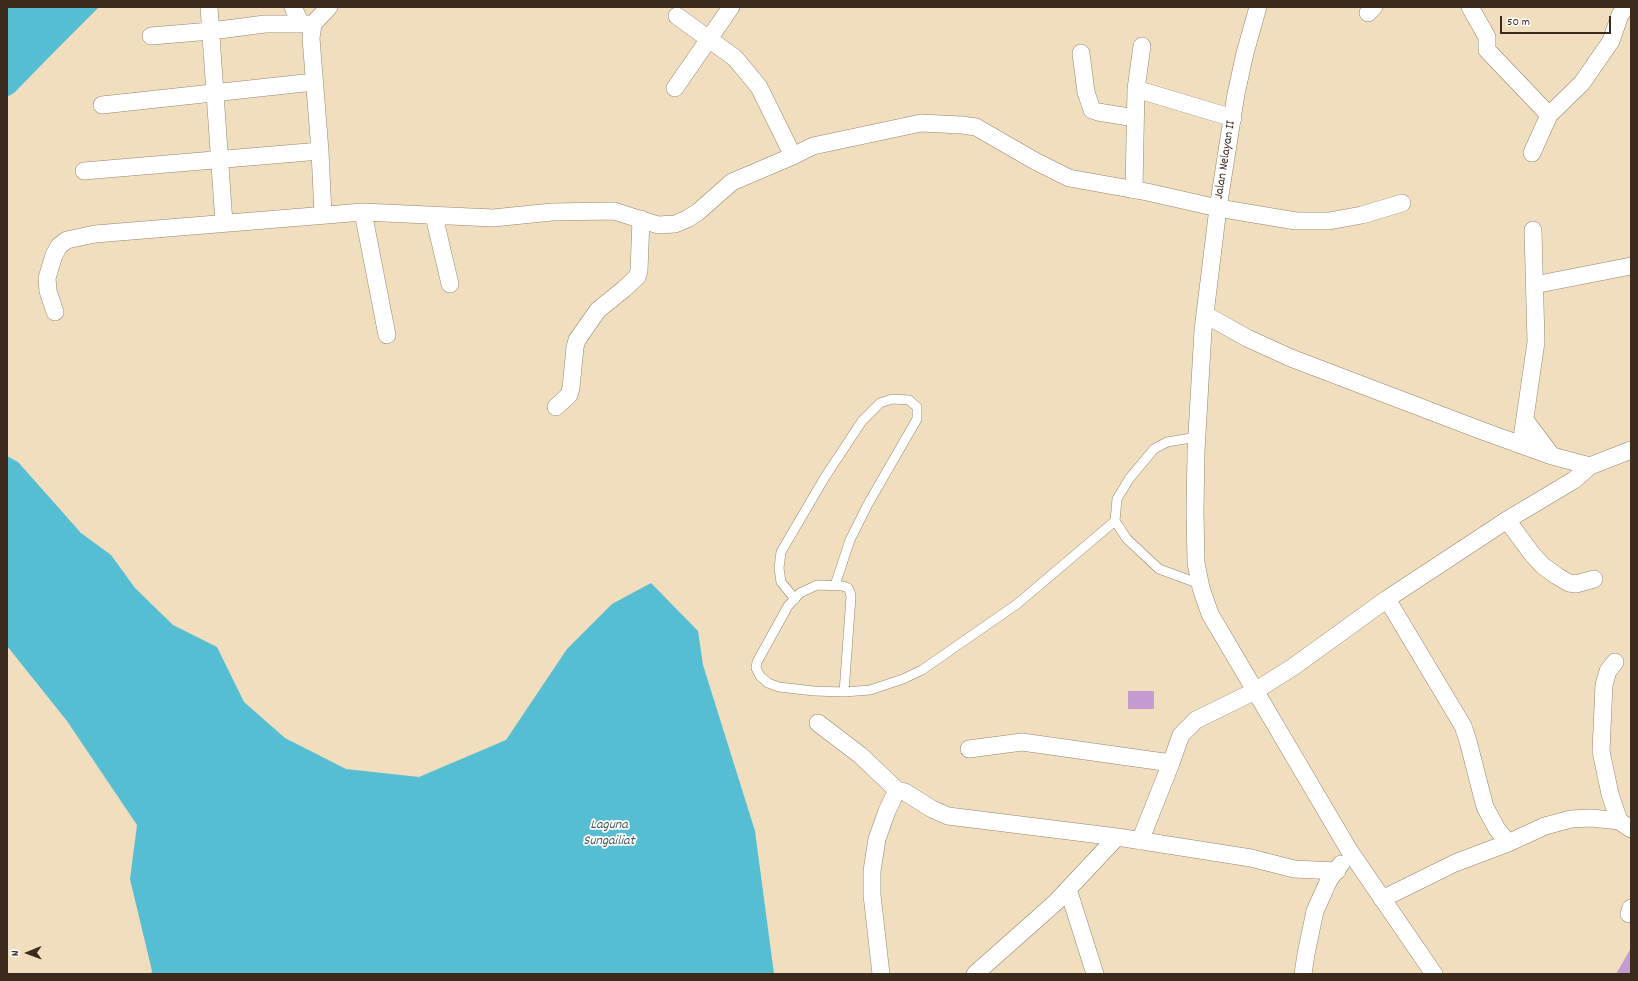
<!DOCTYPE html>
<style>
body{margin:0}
#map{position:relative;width:1638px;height:981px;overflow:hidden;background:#f0debe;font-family:Dekko,sans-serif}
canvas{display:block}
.frame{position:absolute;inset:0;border:8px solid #3b2a1e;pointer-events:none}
.north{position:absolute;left:8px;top:933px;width:40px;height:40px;-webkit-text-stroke:3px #fff;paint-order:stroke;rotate:269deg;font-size:11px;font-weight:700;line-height:16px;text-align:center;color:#3b2a1e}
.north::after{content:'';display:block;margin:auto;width:14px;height:18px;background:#3b2a1e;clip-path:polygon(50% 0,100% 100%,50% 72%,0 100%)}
.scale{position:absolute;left:1500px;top:16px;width:111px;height:18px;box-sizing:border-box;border:2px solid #3b2a1e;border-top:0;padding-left:5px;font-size:12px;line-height:14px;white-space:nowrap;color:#3b2a1e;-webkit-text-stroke:3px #fff;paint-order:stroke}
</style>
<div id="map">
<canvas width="1638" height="981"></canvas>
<div class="frame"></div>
<div class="north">N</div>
<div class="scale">50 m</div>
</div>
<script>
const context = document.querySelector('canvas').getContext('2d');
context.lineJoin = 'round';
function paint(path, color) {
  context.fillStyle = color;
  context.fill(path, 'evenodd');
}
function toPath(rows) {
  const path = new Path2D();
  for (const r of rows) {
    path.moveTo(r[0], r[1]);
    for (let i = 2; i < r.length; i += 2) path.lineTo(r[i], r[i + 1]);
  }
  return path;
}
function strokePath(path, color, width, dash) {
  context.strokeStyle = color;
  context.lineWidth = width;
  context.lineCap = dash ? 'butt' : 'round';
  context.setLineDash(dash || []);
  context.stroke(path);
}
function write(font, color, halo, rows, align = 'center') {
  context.font = font + ' Dekko,sans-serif';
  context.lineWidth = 3.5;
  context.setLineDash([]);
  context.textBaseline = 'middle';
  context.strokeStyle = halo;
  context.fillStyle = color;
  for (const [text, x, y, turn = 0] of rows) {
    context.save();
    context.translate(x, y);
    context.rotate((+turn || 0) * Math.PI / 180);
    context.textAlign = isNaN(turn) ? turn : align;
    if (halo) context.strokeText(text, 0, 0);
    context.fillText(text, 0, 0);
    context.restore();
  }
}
paint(toPath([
 [7,7,99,7,57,49,14,93,7,97],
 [7,456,18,462,81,533,111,555,135,588,173,625,217,647,244,702,285,738,346,769,419,777,506,740,567,649,612,604,651,583,698,631,703,665,755,831,774,974,151,974,152,971,130,879,137,825,67,721,7,646]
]), '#55bed2');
paint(toPath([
 [1128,691,1154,691,1154,709,1128,709],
 [1631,948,1631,974,1616,974]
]), '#c59cd2');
const service = toPath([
 [1197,437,1167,442,1154,449,1129,479,1117,499,1115,521,1127,539,1159,569,1200,584],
 [795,599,781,582,779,568,781,552,825,477,862,421,880,403,892,399,909,400,917,407,917,419,868,504,850,540,835,585],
 [844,692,851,597,850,592,848,588,843,586,817,585,800,593,788,606,757,662,756,668,760,676,768,683,779,687,814,691,844,692,870,690,903,679,922,670,1017,604,1115,521]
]);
const minor = toPath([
 [209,7,224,223],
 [293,7,301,24],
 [1258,7,1245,53,1236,94,1218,208,1203,330,1196,451,1195,511,1196,563,1201,588,1210,614,1349,850,1434,974],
 [1470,7,1487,37,1487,50,1549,115,1582,83,1611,41,1620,15,1626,7],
 [1368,13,1374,7],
 [677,16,735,58,759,87,793,156],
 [151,36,211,31,265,24,313,24],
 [1081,53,1086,92,1092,110,1098,112,1135,118],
 [675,88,731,7],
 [1136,89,1233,118],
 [102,105,314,82],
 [1532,153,1549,115],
 [84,171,320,151],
 [1134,190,1136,89,1142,46],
 [363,212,387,335],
 [323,215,320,151,311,38,313,24,329,7],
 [434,216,450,284],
 [1534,285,1631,266],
 [55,312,48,291,47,278,54,255,59,246,67,240,95,234,363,212,493,218,552,212,614,211,658,225,675,224,687,219,698,212,732,182,793,156,813,146,921,123,962,125,976,127,1035,161,1069,178,1147,192,1218,208,1296,221,1329,221,1362,215,1402,203],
 [1206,315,1247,338,1291,358,1480,430,1552,456,1590,466],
 [556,407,569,395,571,388,575,347,577,340,598,310,624,289,637,277,639,271,641,219],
 [1525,420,1552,456],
 [1521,445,1536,342,1533,230],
 [1507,520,1532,554,1543,566,1557,576,1569,583,1576,584,1594,579],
 [1387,599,1463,726,1468,741,1485,807,1497,829,1508,843],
 [1615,662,1608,671,1604,685,1601,751,1610,794,1619,821],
 [818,723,860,755,897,790],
 [969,749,1022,742,1171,763,1181,735,1196,720,1255,691,1293,667,1387,599,1507,520,1574,480,1590,466,1631,450],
 [1140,841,1171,763],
 [1068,889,1095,974],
 [1382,899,1455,863,1508,843,1545,826,1571,819,1591,818,1619,821,1631,829],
 [1629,914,1631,908],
 [881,974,872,895,872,871,877,839,887,811,897,790,905,792,932,809,948,816,1117,837,1251,858,1294,869,1337,871],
 [975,974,1055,903,1117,837],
 [1303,974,1306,954,1315,911,1329,880,1341,864]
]);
strokePath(service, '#96846e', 10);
strokePath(minor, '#96846e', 18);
strokePath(service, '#fff', 9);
strokePath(minor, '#fff', 17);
write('13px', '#3b2a1e', '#fff', [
 ["Jalan Nelayan II",1226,160,-81]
]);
write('italic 14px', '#445e5d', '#fff', [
 ["Laguna",609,826],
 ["Sungailiat",609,842]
]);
</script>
